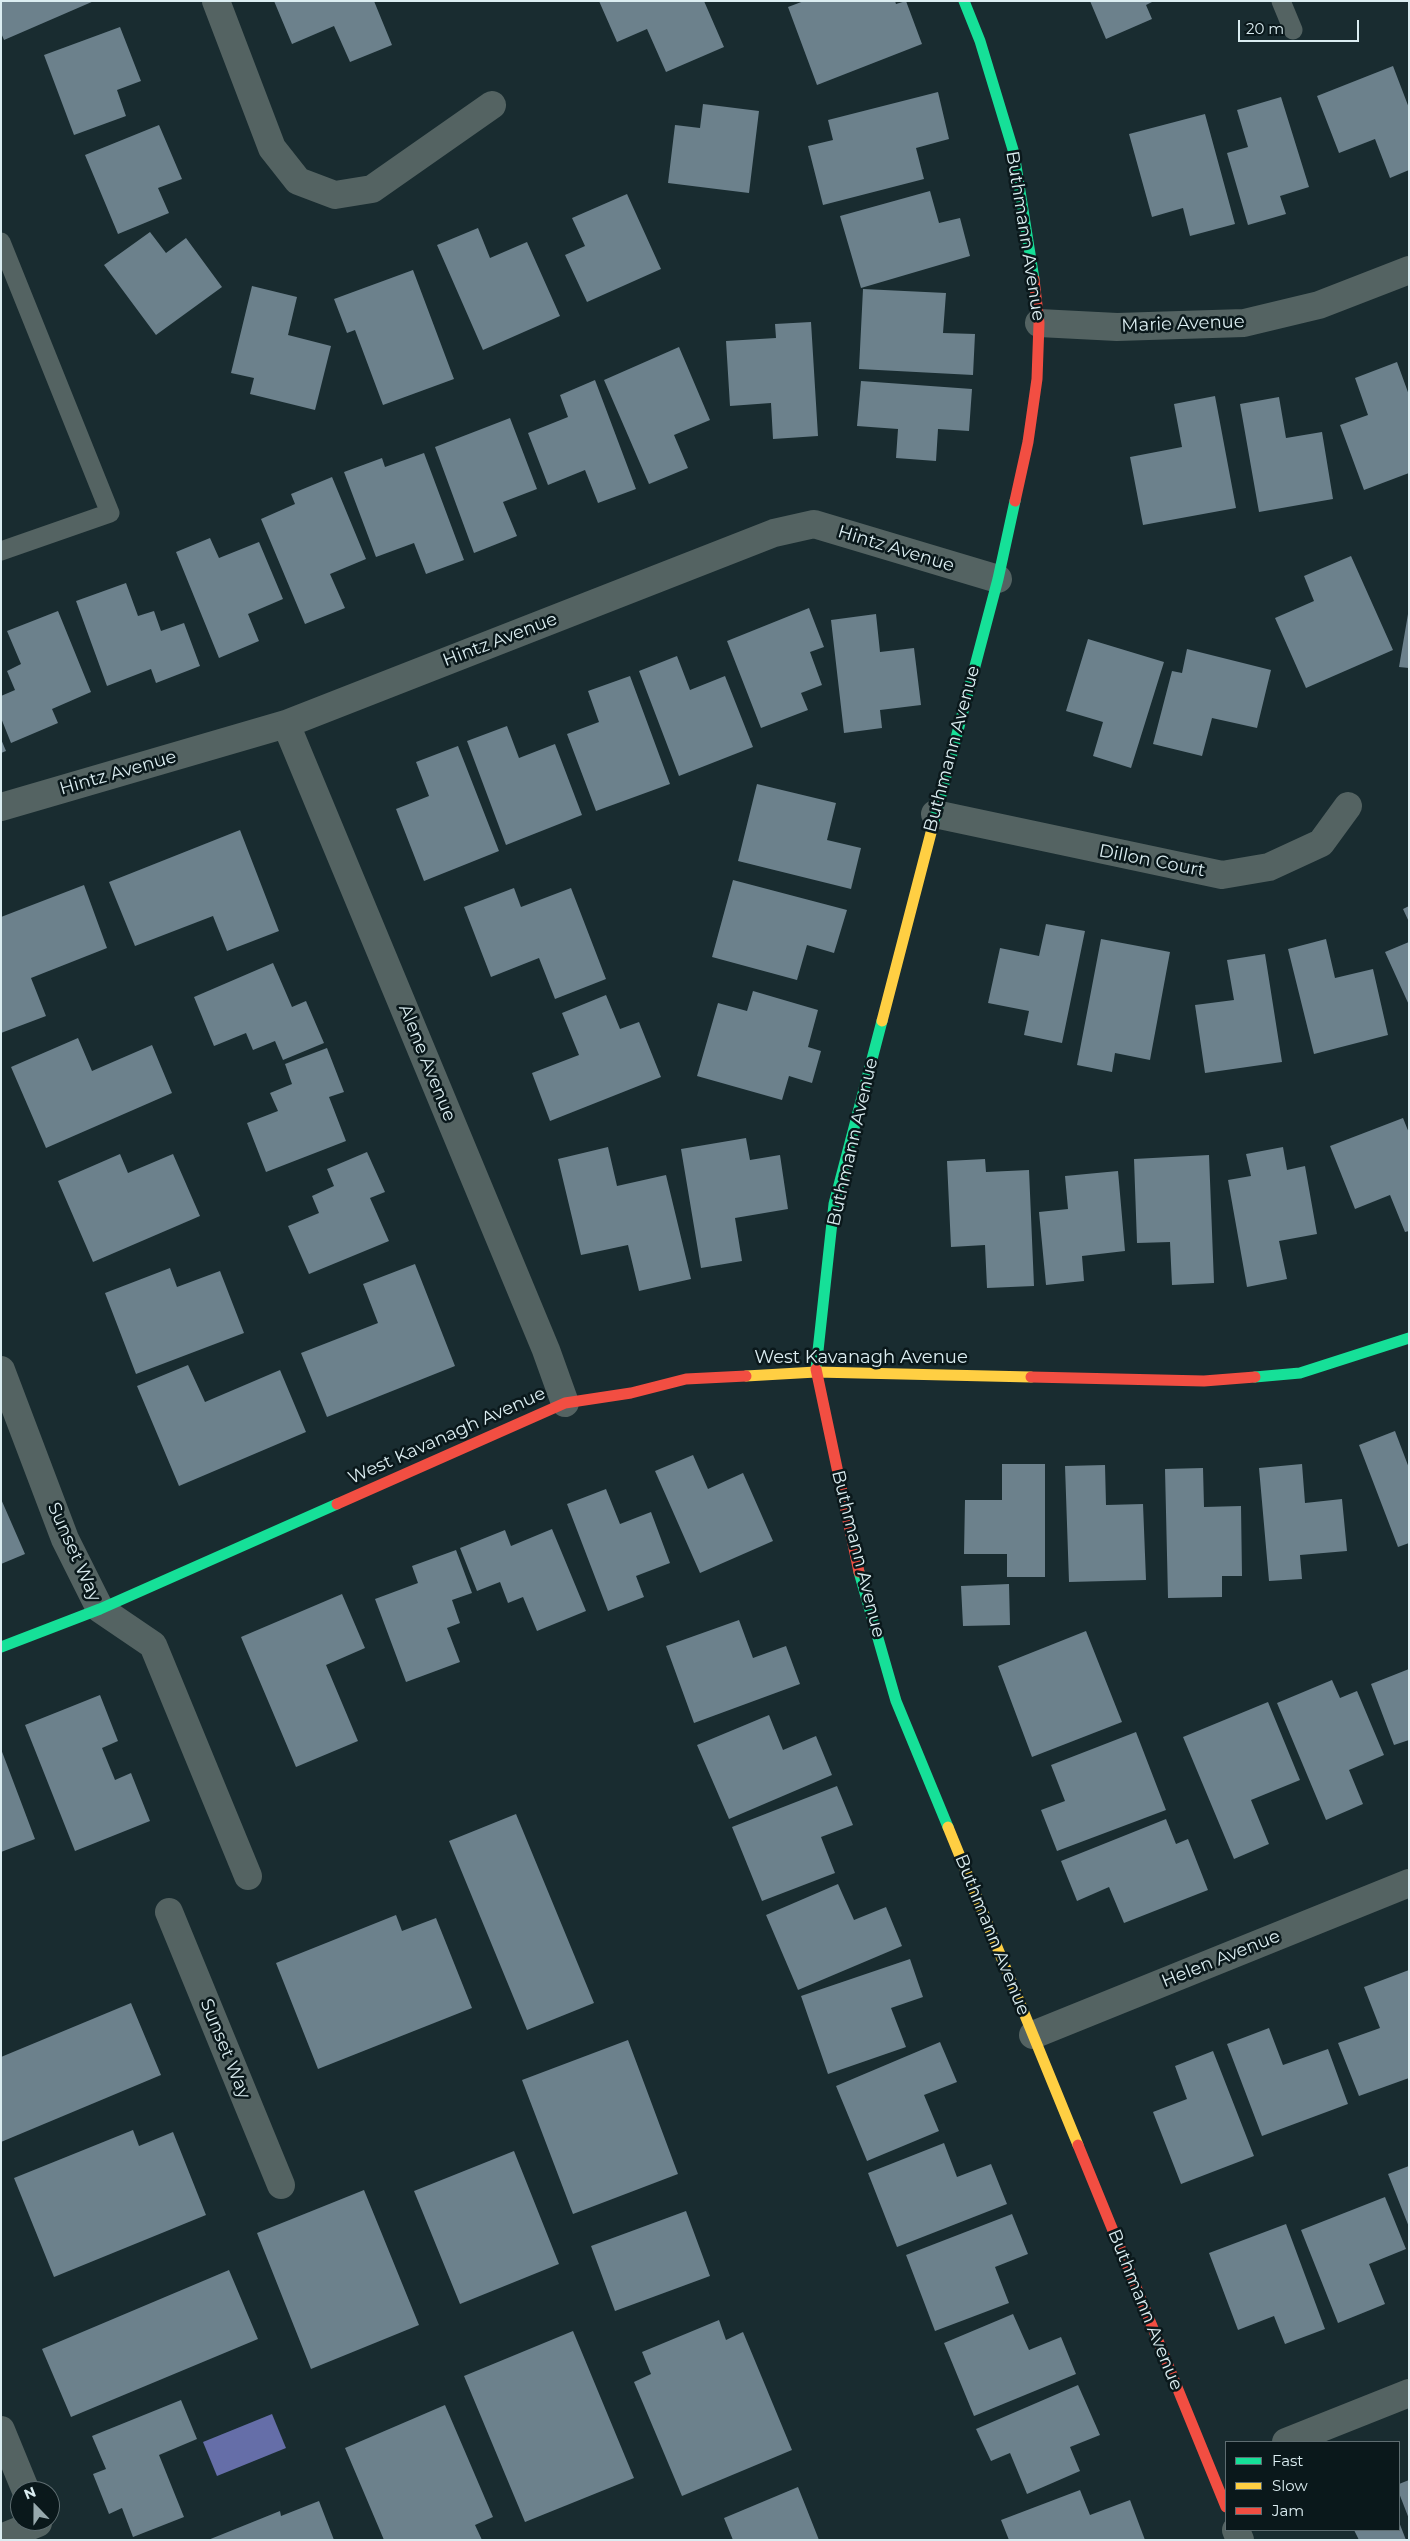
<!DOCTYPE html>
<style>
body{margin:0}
#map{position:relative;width:1410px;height:2541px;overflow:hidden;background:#192c30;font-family:Montserrat,sans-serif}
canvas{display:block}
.frame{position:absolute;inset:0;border:2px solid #dbedf1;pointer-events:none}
.legend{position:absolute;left:1225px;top:2441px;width:175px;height:90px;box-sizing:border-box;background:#0a181b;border:1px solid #5e6d71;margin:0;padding:6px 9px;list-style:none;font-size:15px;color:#dbedf1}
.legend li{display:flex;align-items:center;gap:10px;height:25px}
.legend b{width:25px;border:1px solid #5e6d71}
.north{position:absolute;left:10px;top:2481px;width:50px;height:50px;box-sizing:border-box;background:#0a181b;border:1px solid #5e6d71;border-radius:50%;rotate:338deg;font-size:14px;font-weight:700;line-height:20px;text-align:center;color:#dbedf1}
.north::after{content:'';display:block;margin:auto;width:18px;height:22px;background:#97a9ad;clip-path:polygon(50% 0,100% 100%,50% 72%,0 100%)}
.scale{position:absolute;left:1238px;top:20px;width:121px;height:22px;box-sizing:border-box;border:2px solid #dbedf1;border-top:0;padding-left:6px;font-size:15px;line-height:18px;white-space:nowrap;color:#dbedf1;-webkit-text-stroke:4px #0a181b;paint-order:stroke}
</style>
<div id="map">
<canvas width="1410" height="2541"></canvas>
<div class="frame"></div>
<ul class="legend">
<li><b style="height:6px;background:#16e098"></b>Fast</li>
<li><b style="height:6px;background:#ffcf43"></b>Slow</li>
<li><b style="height:6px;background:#f24e42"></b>Jam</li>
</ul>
<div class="north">N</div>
<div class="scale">20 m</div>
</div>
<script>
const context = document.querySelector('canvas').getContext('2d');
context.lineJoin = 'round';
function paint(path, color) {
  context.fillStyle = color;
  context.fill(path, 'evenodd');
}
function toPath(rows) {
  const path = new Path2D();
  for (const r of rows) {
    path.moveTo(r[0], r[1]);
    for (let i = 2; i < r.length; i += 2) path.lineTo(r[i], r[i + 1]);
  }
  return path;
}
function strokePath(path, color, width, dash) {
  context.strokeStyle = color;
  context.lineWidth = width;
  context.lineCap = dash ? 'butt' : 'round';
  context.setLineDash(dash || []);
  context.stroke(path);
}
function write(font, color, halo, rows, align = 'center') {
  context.font = font + ' Montserrat,sans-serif';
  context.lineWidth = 5;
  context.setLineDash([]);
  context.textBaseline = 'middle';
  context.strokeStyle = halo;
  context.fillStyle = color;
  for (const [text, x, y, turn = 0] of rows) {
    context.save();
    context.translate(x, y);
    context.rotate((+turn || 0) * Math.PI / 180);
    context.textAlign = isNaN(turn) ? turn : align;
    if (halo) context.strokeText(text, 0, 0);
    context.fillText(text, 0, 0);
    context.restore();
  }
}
paint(toPath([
 [272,2414,286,2448,217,2476,203,2442]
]), '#656ea8');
paint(toPath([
 [1,1,94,1,4,40,1,33],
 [274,1,374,1,392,45,350,62,334,26,292,44],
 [599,1,704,1,724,47,666,72,647,29,617,42],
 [804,1,895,1,896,4,906,1,922,44,817,85,788,7],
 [1090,1,1154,1,1146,5,1152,19,1106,39],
 [120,27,141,81,117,90,126,116,74,135,44,55],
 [1393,66,1409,108,1409,170,1390,178,1375,139,1339,153,1317,96],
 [938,92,949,139,916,148,924,179,823,205,808,146,833,140,828,120],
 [1281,97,1309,187,1280,196,1286,214,1248,225,1227,153,1248,147,1237,110],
 [703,104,759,111,749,193,668,183,675,125,700,128],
 [1205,114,1235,224,1190,236,1183,208,1152,217,1129,134],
 [159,125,182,179,158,188,169,213,118,234,85,155],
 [930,191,939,223,960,218,970,256,861,288,840,216],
 [627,194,661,269,587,302,565,255,585,246,572,218],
 [478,228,490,258,527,242,560,316,483,350,437,245],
 [150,232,166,253,186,238,222,287,156,335,104,265],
 [413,270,454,379,383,405,355,330,347,333,334,299],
 [252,286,297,297,288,335,331,346,315,410,250,394,254,378,231,373],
 [863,289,946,293,943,333,975,334,973,375,859,369],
 [811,322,818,436,773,439,771,403,730,406,726,341,776,338,775,324],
 [679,347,710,420,674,435,688,468,649,484,604,380],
 [1397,362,1409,395,1409,473,1364,490,1340,425,1368,415,1355,378],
 [595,380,636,489,598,503,585,470,548,485,528,433,568,417,560,395],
 [861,381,972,389,969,431,938,429,936,461,896,458,898,429,857,426],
 [1215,396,1236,508,1143,525,1130,457,1182,447,1174,404],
 [1279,397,1286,438,1322,432,1333,499,1259,512,1240,404],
 [510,418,537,489,503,502,517,536,474,553,435,447],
 [424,453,464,560,426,574,414,543,376,557,344,472,382,458,385,467],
 [332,477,366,559,330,574,345,608,305,624,261,519,295,504,291,494],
 [210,538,219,558,259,542,283,599,248,614,259,641,219,658,176,552],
 [1351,556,1393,650,1306,688,1275,618,1314,601,1304,576],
 [126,583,138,616,154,611,161,631,184,623,200,666,156,683,151,669,107,686,76,601],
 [809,608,824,647,810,652,822,685,801,693,808,710,761,728,727,641],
 [58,611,91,692,52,709,58,723,11,743,1,718,1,696,15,690,7,671,21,664,7,631],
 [876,614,880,652,914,648,921,705,880,710,882,728,844,733,831,620],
 [1408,614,1409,614,1409,668,1399,667],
 [1088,639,1164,662,1131,768,1093,756,1103,722,1066,711],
 [1187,649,1271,670,1257,728,1212,718,1202,756,1153,744,1172,671,1182,673],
 [677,656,690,690,725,676,753,747,679,776,639,671],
 [630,676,670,784,596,811,567,734,599,722,588,691],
 [507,726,519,758,555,744,582,815,506,845,467,741],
 [1,739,6,751,1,753],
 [458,746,499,851,424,881,396,809,429,796,416,762],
 [757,784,836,803,827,840,861,848,851,889,738,861],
 [240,830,279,931,227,951,213,916,135,946,109,882],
 [733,880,847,910,834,953,807,945,797,980,712,957],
 [84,885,107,948,31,978,46,1016,1,1033,1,917],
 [514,888,521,907,571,888,606,979,555,999,539,958,491,977,464,907],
 [1409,906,1409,922,1403,909],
 [1046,924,1085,931,1062,1043,1024,1035,1029,1011,988,1003,1000,948,1039,956],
 [1101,939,1170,952,1150,1060,1115,1053,1112,1072,1077,1065],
 [1326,939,1335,978,1373,969,1388,1035,1314,1054,1288,949],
 [1409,942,1409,1005,1385,952],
 [1265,954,1282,1062,1205,1073,1195,1005,1234,1000,1227,960],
 [273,963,292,1007,306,1001,324,1043,283,1060,275,1041,253,1050,246,1033,214,1046,194,997],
 [753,991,818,1010,808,1047,821,1051,812,1083,789,1076,782,1100,697,1076,718,1003,747,1011],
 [606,995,620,1029,639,1022,661,1077,550,1121,532,1073,579,1055,562,1013],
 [78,1038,92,1071,152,1045,172,1093,46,1148,11,1067],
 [327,1048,344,1092,329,1097,346,1141,266,1172,247,1123,278,1111,270,1093,292,1084,285,1064],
 [1403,1118,1409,1133,1409,1231,1405,1232,1390,1195,1355,1209,1330,1146],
 [746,1138,750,1160,780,1155,788,1209,735,1218,742,1261,701,1268,681,1149],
 [608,1147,617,1186,666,1175,691,1279,639,1291,628,1245,581,1255,558,1159],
 [1283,1147,1287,1170,1305,1166,1317,1234,1279,1241,1287,1279,1247,1287,1228,1180,1251,1176,1246,1154],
 [367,1152,385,1192,370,1198,389,1241,309,1274,288,1226,319,1213,312,1196,334,1186,327,1169],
 [120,1154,128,1173,173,1154,200,1216,93,1262,58,1181],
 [1209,1155,1214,1283,1172,1285,1170,1242,1137,1243,1134,1159],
 [985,1159,986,1172,1029,1170,1034,1286,987,1288,985,1245,951,1247,947,1161],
 [1118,1171,1125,1251,1082,1256,1084,1281,1046,1285,1039,1212,1068,1209,1065,1176],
 [415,1264,455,1366,327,1417,301,1353,378,1323,363,1284],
 [170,1268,177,1287,220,1271,244,1333,136,1374,105,1293],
 [188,1365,205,1402,280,1370,306,1432,179,1486,137,1386],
 [1395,1431,1409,1468,1409,1543,1398,1547,1359,1445],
 [693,1455,708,1489,743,1473,773,1541,700,1573,655,1471],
 [1002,1464,1045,1464,1045,1577,1007,1577,1007,1554,964,1554,965,1500,1002,1500],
 [1302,1464,1305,1503,1342,1499,1347,1551,1300,1555,1302,1579,1269,1581,1259,1468],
 [1105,1465,1106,1505,1143,1504,1146,1580,1069,1582,1065,1466],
 [1203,1468,1204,1507,1241,1506,1242,1576,1222,1576,1222,1597,1168,1598,1165,1469],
 [606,1489,620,1524,651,1512,670,1563,636,1576,644,1597,608,1611,567,1504],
 [1,1499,25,1554,1,1564],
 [552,1529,586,1611,537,1631,523,1597,508,1603,500,1582,477,1591,460,1548,505,1530,511,1546],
 [456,1550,472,1593,452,1600,460,1623,447,1628,460,1662,406,1682,375,1599,418,1583,412,1566],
 [1009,1584,1010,1625,963,1626,961,1586],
 [342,1594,365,1648,326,1665,358,1741,296,1767,241,1637],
 [739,1620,753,1658,786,1646,800,1684,694,1723,666,1646],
 [1086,1631,1122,1722,1032,1757,998,1666],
 [1409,1669,1409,1740,1394,1745,1371,1684],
 [1332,1680,1340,1698,1357,1691,1384,1755,1349,1770,1363,1804,1326,1820,1277,1703],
 [100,1695,118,1741,102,1748,115,1780,131,1773,150,1821,75,1851,25,1725],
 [1268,1702,1300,1780,1251,1800,1269,1844,1234,1859,1183,1737],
 [769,1715,783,1750,816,1736,832,1775,729,1819,697,1745],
 [1136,1732,1166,1810,1057,1851,1041,1810,1065,1801,1051,1765],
 [1,1749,35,1839,1,1852],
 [837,1786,853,1825,821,1837,835,1873,762,1901,732,1827],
 [516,1814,594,2003,527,2030,449,1841],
 [1166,1819,1176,1844,1188,1839,1208,1890,1124,1923,1109,1887,1077,1901,1061,1861],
 [838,1884,854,1920,886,1907,902,1946,798,1990,766,1915],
 [396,1915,402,1931,436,1918,472,2008,318,2069,276,1963],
 [910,1959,923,1997,891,2008,906,2047,828,2074,801,1996],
 [1409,1970,1409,2078,1359,2096,1338,2043,1380,2028,1364,1987],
 [131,2003,161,2075,1,2142,1,2057],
 [1269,2028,1283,2065,1328,2049,1348,2104,1262,2136,1227,2044],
 [628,2040,678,2174,573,2214,522,2080],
 [940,2042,957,2082,924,2095,939,2131,867,2161,836,2086],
 [1213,2051,1254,2156,1181,2184,1153,2112,1187,2099,1175,2066],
 [133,2130,139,2146,173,2132,206,2215,54,2277,14,2178],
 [944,2143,957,2177,991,2164,1007,2204,897,2247,868,2173],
 [514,2151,559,2264,460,2304,414,2191],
 [1409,2166,1409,2227,1388,2174],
 [364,2190,419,2325,311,2369,257,2233],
 [1385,2197,1406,2249,1369,2264,1385,2304,1338,2323,1301,2230],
 [686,2211,710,2276,615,2311,591,2246],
 [1012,2214,1028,2254,995,2267,1009,2303,935,2331,906,2255],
 [1286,2224,1325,2329,1285,2344,1274,2316,1238,2330,1209,2253],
 [229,2270,258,2339,71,2417,42,2349],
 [1013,2314,1029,2350,1061,2337,1076,2374,974,2416,944,2343],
 [719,2320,726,2340,743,2332,792,2450,682,2496,634,2382,651,2374,642,2352],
 [573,2331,634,2478,525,2522,464,2376],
 [1078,2385,1100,2435,1070,2447,1080,2471,1027,2494,1010,2453,991,2461,976,2429],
 [181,2400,197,2439,159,2455,184,2517,133,2537,122,2508,109,2514,93,2474,106,2469,92,2436],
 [445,2405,493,2517,475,2525,482,2540,384,2540,345,2448],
 [1409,2480,1409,2519,1399,2493,1399,2484],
 [798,2487,819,2540,733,2540,724,2518],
 [1080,2490,1090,2515,1130,2500,1145,2540,1009,2540,1001,2520],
 [319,2501,334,2540,208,2540,280,2511,281,2516],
 [1399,2522,1406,2540,1359,2540,1354,2530,1399,2530]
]), '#6c818c');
strokePath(toPath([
 [1281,1,1293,30],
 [1,242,110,513,1,551]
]), '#546362', 19);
strokePath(toPath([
 [216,1,272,148,298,181,335,195,372,189,492,105],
 [1039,323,1117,327,1244,323,1319,305,1409,270],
 [286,724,546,1350,565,1403],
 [1,807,286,724,774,533,814,524,998,579],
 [935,814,1222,875,1269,867,1321,843,1348,806],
 [1,1370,65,1539,100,1609,153,1645,248,1876],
 [169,1912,281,2185],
 [1033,2035,1409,1883],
 [1,2430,26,2491],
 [1286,2442,1409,2393],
 [1236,2530,1240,2540],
 [1,2538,38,2523]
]), '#546362', 28);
strokePath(toPath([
 [964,1,980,41,1014,153,1034,279],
 [933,825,998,579,1015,501],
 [816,1369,834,1204,882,1021],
 [1255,1377,1300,1373,1409,1338],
 [859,1572,896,1701,948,1827],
 [1,1647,100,1609,337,1504]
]), '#16e098', 11);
strokePath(toPath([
 [882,1021,933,825],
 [746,1376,816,1372,1031,1377],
 [948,1827,1078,2145]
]), '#ffcf43', 11);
strokePath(toPath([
 [1015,501,1028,442,1037,379,1039,323,1034,279],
 [816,1369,859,1572],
 [1031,1377,1204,1381,1255,1377],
 [337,1504,565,1403,631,1393,686,1379,746,1376],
 [1078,2145,1226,2507]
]), '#f24e42', 11);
write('18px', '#dbedf1', '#0a181b', [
 ["Buthmann Avenue",1025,236,81],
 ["Marie Avenue",1183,324,-2],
 ["Hintz Avenue",896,549,17],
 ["Hintz Avenue",500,640,-21],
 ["Buthmann Avenue",952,749,-75],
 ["Hintz Avenue",118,773,-16],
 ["Dillon Court",1152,861,11],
 ["Alene Avenue",427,1063,68],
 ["Buthmann Avenue",853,1142,-77],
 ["West Kavanagh Avenue",861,1358],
 ["West Kavanagh Avenue",447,1436,-24],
 ["Sunset Way",74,1552,66],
 ["Buthmann Avenue",858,1554,76],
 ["Buthmann Avenue",992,1935,68],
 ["Helen Avenue",1221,1959,-22],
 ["Sunset Way",225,2049,68],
 ["Buthmann Avenue",1145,2310,68]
]);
</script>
